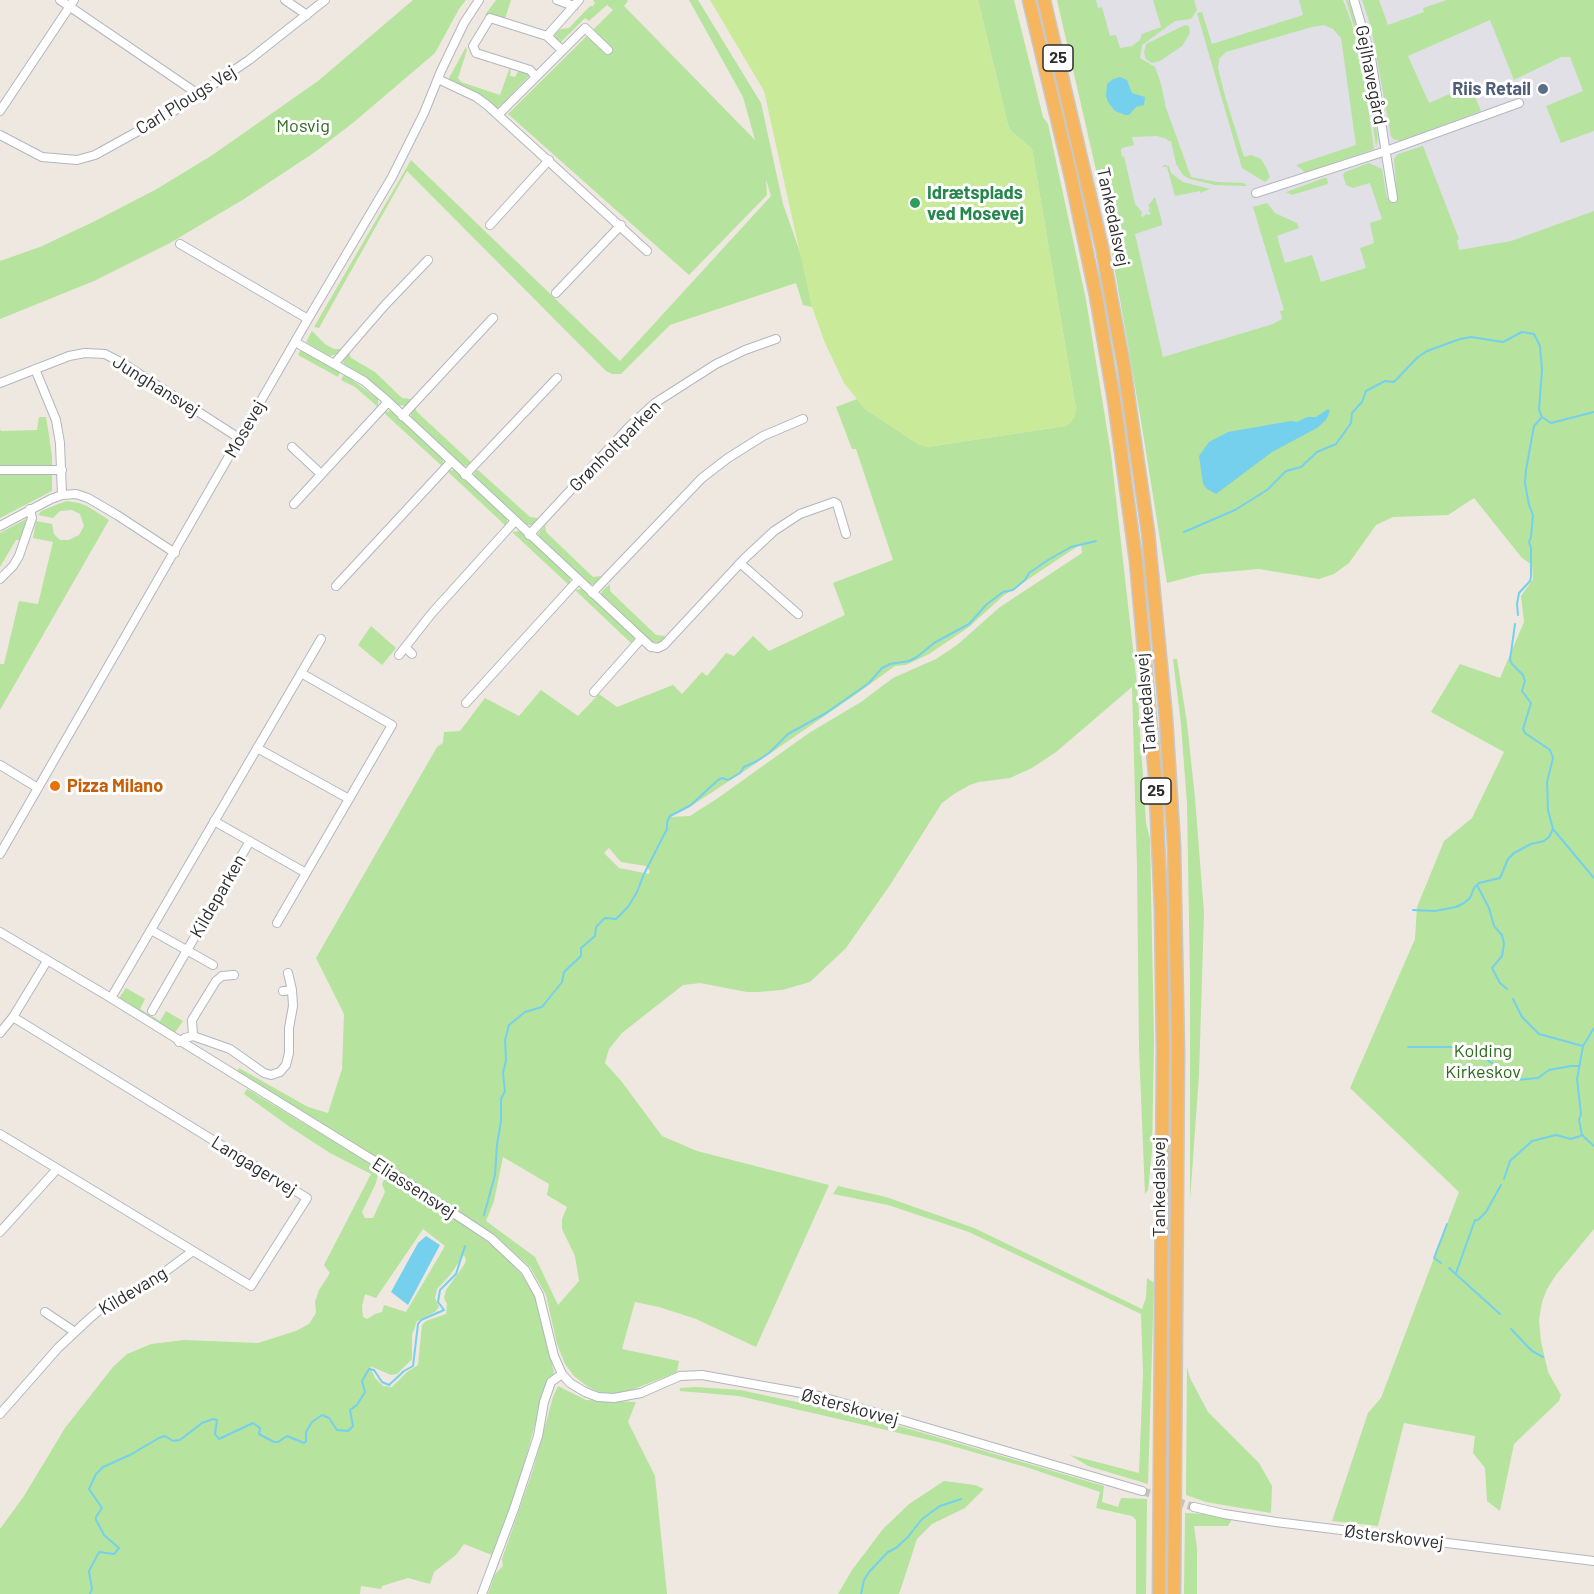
<!DOCTYPE html>
<meta charset="utf-8">
<style>
body{margin:0}
canvas{display:block;background:#eee8e0}
</style>
<canvas width="1594" height="1594"></canvas>
<script>
const context = document.querySelector('canvas').getContext('2d');
context.lineJoin = 'round';
function paint(path, color) {
  context.fillStyle = color;
  context.fill(path, 'evenodd');
}
function toPath(rows) {
  const path = new Path2D();
  for (const r of rows) {
    path.moveTo(r[0], r[1]);
    for (let i = 2; i < r.length; i += 2) path.lineTo(r[i], r[i + 1]);
  }
  return path;
}
function strokePath(path, color, width, dash) {
  context.strokeStyle = color;
  context.lineWidth = width;
  context.lineCap = dash ? 'butt' : 'round';
  context.setLineDash(dash || []);
  context.stroke(path);
}
function write(font, color, halo, rows, align = 'center') {
  context.font = font + ' Barlow,sans-serif';
  context.lineWidth = 6;
  context.setLineDash([]);
  context.textBaseline = 'middle';
  context.strokeStyle = halo;
  context.fillStyle = color;
  for (const [text, x, y, turn = 0] of rows) {
    context.save();
    context.translate(x, y);
    context.rotate((+turn || 0) * Math.PI / 180);
    context.textAlign = isNaN(turn) ? turn : align;
    if (halo) context.strokeText(text, 0, 0);
    context.fillText(text, 0, 0);
    context.restore();
  }
}
paint(toPath([
 [1079,0,1594,0,1594,238,1528,235,1511,241,1460,250,1466,276,1273,324,1163,357]
]), '#e2e0e7');
paint(toPath([
 [413,0,466,0,459,9,435,53,354,122,315,152,244,199,170,243,94,281,0,319,0,261,40,247,93,222,155,190,211,156,318,81],
 [496,0,511,0,505,19,485,15],
 [593,0,627,0,628,1,624,6,755,140,743,97,689,0,698,0,761,103,783,204,802,258,812,307,803,305,796,283,670,325,621,374,612,374,606,371,407,171,319,328,314,327,411,160,620,361,771,196,766,179,767,195,689,275,508,114,613,10,607,5,589,21,585,18,560,43,555,38,555,34,561,29,569,28,590,6,593,6,595,3],
 [978,0,1014,0,1043,117,1048,124,1086,300,1111,454,1137,685,1146,823,1150,839,1154,1039,1152,1151,1148,1190,1145,1194,1139,1048,1137,867,1132,687,1056,752,1032,768,1010,778,979,782,970,785,954,794,942,803,890,885,846,948,810,982,782,990,757,992,747,992,700,983,683,985,622,1033,609,1049,605,1063,622,1082,662,1136,697,1151,829,1185,756,1347,696,1319,659,1307,635,1302,622,1349,679,1361,677,1372,624,1393,606,1395,588,1387,574,1376,565,1364,557,1344,546,1295,530,1267,499,1239,474,1223,472,1231,497,1249,529,1282,541,1313,554,1373,547,1382,515,1496,492,1555,464,1544,456,1555,434,1572,430,1584,408,1578,382,1586,381,1589,361,1586,360,1594,0,1594,0,1529,24,1496,65,1428,113,1367,127,1354,151,1344,184,1340,258,1343,296,1331,309,1324,316,1313,315,1302,319,1290,330,1273,324,1265,371,1174,330,1153,290,1127,244,1094,247,1089,379,1169,376,1183,362,1212,365,1218,373,1218,385,1192,382,1184,386,1175,413,1194,419,1186,386,1164,382,1155,376,1157,372,1156,236,1073,239,1068,308,1107,328,1113,342,1069,344,1014,316,958,437,747,443,743,444,732,460,731,485,698,519,716,541,690,578,716,599,694,617,707,673,685,682,694,702,672,707,676,726,653,734,656,753,636,769,651,845,615,833,583,893,560,856,449,852,449,836,407,857,399,865,409,918,444,927,447,1065,426,1071,422,1076,409,1032,149,1009,129],
 [1081,544,1082,553,1000,607,957,645,936,659,893,678,861,702,809,733,718,798,690,816,670,817,685,810,746,770,855,695,895,666,906,665,929,654,969,627,1003,596],
 [609,848,621,862,646,866,650,871,649,874,619,868,604,853],
 [503,1157,549,1184,547,1195,567,1207,562,1219,562,1229,575,1256,579,1281,558,1305,535,1257,486,1221,494,1201],
 [423,1229,445,1246,406,1312,384,1305,382,1312,375,1314,367,1319,363,1317,362,1306,365,1294,376,1298],
 [464,1255,466,1260,464,1265,446,1290,444,1298,447,1304,446,1314,426,1321,422,1325,418,1365,407,1372,392,1387,383,1386,375,1378,370,1366,391,1375,397,1374,412,1359,412,1335,417,1321,435,1312,439,1307,435,1298,437,1289,450,1275],
 [1057,0,1096,0,1098,8,1102,7,1110,36,1116,35,1120,48,1132,46,1140,40,1142,34,1161,27,1153,0,1194,0,1197,10,1191,19,1175,21,1142,45,1140,58,1155,67,1161,84,1166,108,1191,177,1218,182,1244,183,1247,186,1215,185,1190,179,1183,175,1176,164,1171,141,1168,141,1167,139,1157,136,1132,137,1134,145,1122,148,1121,151,1122,157,1124,156,1135,204,1142,212,1141,216,1143,217,1146,214,1149,215,1151,213,1148,211,1150,208,1148,206,1155,197,1162,222,1162,225,1135,234,1163,357,1273,324,1282,319,1280,311,1284,310,1253,207,1267,203,1275,213,1297,223,1299,228,1277,236,1285,263,1312,255,1321,282,1366,268,1360,248,1374,243,1370,223,1382,219,1370,183,1353,188,1346,185,1343,175,1345,172,1369,163,1382,169,1387,198,1397,197,1394,159,1398,154,1423,146,1459,239,1457,240,1459,250,1511,241,1594,211,1594,1229,1556,1275,1547,1289,1542,1302,1539,1320,1541,1341,1548,1372,1561,1395,1559,1401,1514,1444,1500,1511,1487,1501,1485,1468,1473,1453,1475,1436,1404,1423,1378,1526,1332,1521,1368,1413,1381,1398,1459,1192,1350,1088,1415,939,1417,907,1444,841,1472,818,1504,752,1431,712,1460,664,1500,678,1524,622,1521,596,1533,579,1532,565,1522,558,1474,498,1448,515,1393,517,1376,525,1349,563,1334,574,1319,579,1259,569,1201,574,1167,583,1141,421,1102,196],
 [1299,0,1343,0,1352,24,1361,60,1374,149,1310,171,1305,172,1296,165,1356,145,1341,38,1333,29,1324,25,1312,27,1226,52,1219,59,1218,68,1225,96,1244,157,1251,155,1261,159,1266,167,1270,177,1265,182,1242,168,1197,13,1202,12,1212,44,1303,15],
 [1346,0,1348,0,1352,10,1364,54,1378,138,1376,146,1361,50],
 [1362,0,1379,0,1388,25,1424,12,1423,8,1447,0,1594,0,1594,131,1561,143,1546,106,1583,91,1570,57,1561,57,1514,80,1490,20,1408,56,1429,103,1470,85,1481,111,1400,141,1393,139,1391,136,1371,27],
 [1185,25,1189,26,1190,33,1182,46,1160,61,1152,63,1146,59,1144,53,1146,44],
 [466,47,467,50,458,78,461,82,500,95,510,67,511,68,510,76,515,77,519,70,527,73,529,76,497,109,477,92,451,81,449,78],
 [1164,165,1169,166,1171,173,1183,182,1210,189,1200,193,1200,191,1175,196,1167,167,1162,167],
 [1324,178,1327,178,1328,184,1292,195,1286,192],
 [312,331,325,344,334,349,341,349,338,354,329,356,306,342],
 [300,351,303,351,340,372,338,377,298,355],
 [349,353,351,358,375,372,402,398,411,399,406,406,398,405,366,378,344,365,343,361],
 [344,374,378,399,378,407,355,387,341,380],
 [415,407,417,412,472,463,470,465,463,466,411,418,411,411],
 [391,411,443,459,443,467,383,412],
 [39,417,46,417,49,435,52,457,52,491,0,518,0,429,1,431,37,430],
 [454,470,507,519,507,527,447,471],
 [478,470,530,517,538,518,532,525,525,525,474,476,475,471],
 [66,501,79,503,87,506,109,520,0,710,0,664,4,664,19,601,38,604,53,542,33,538,36,521,52,524,54,534,60,540,69,540,79,535,84,526,80,514,72,510,60,511,53,518,38,515,41,511],
 [28,518,23,540,16,540,0,567,0,533],
 [545,525,546,532,593,577,601,576,602,578,596,584,589,585,538,537,539,533],
 [520,531,570,578,570,586,512,532],
 [610,584,610,591,656,635,665,636,660,643,650,642,601,596,602,591],
 [582,589,634,637,633,645,575,590],
 [371,626,396,648,382,665,358,645],
 [1173,659,1177,659,1187,723,1195,798,1204,913,1199,1075,1190,1200,1190,978,1187,804,1181,724],
 [126,988,145,999,140,1009,160,1021,166,1011,183,1021,174,1034,119,998],
 [838,1186,886,1197,974,1228,1142,1309,1146,1298,1147,1278,1154,1283,1148,1484,1088,1466,1070,1455,1139,1473,1143,1373,1141,1314,969,1232,888,1205,833,1194],
 [1187,1367,1190,1378,1208,1412,1259,1463,1272,1486,1271,1513,1206,1502,1186,1495],
 [558,1386,586,1400,636,1402,628,1422,655,1476,667,1594,488,1594,495,1574,503,1566,502,1559,533,1470,553,1397],
 [696,1387,740,1390,872,1418,1104,1486,1102,1502,1118,1507,1121,1498,1147,1499,1146,1594,1136,1594,1136,1520,1132,1516,1096,1508,1100,1492,1029,1468,938,1442,739,1396,680,1391,680,1388],
 [944,1481,975,1485,984,1489,965,1508,932,1524,917,1539,899,1594,838,1594,852,1570,883,1529,909,1504],
 [1185,1513,1206,1514,1232,1519,1228,1526,1194,1526,1197,1549,1197,1594,1184,1594]
]), '#b6e39d');
paint(toPath([
 [710,0,978,0,1009,129,1032,149,1076,409,1075,416,1071,422,1065,426,927,447,918,444,865,409,844,383,825,343,812,307,764,91]
]), '#c9ea99');
paint(toPath([
 [1120,77,1127,80,1132,93,1145,97,1144,105,1136,107,1129,115,1125,115,1115,111,1108,102,1106,96,1107,84,1113,79],
 [1328,409,1330,411,1326,420,1317,428,1272,452,1216,494,1207,489,1203,484,1199,456,1209,442,1228,432,1291,421,1297,422,1307,417,1316,417],
 [426,1236,440,1245,408,1305,391,1292,418,1243]
]), '#75d0ee');
strokePath(toPath([
 [1542,417,1551,423,1594,412],
 [1184,532,1235,510,1267,490,1286,471,1301,467,1317,452,1336,444,1351,423,1352,413,1362,402,1366,391,1385,381,1394,382,1418,357,1427,351,1460,339,1471,337,1503,342,1522,332,1534,334,1540,346,1542,370,1539,410,1542,417],
 [1518,615,1517,604,1519,593,1530,581,1531,577,1531,548,1529,542,1531,537,1533,515,1529,505,1525,483,1526,470,1534,426,1542,417],
 [1515,624,1510,660,1512,664,1523,675,1525,681,1522,691,1531,703,1523,729,1525,733,1550,750,1553,758,1547,782,1548,810,1553,829,1594,878],
 [1477,885,1489,908,1494,926,1502,935,1504,944,1502,956,1492,968,1500,983,1507,989],
 [1413,910,1435,911,1456,907,1464,903,1470,898,1474,888,1479,883,1500,878,1508,859,1514,853,1531,844,1544,841,1549,837,1553,829],
 [1513,999,1522,1017,1539,1034,1583,1046],
 [1594,1028,1583,1046,1577,1079,1581,1114,1579,1120,1582,1135,1594,1146],
 [1408,1047,1454,1047,1466,1051],
 [1479,1054,1516,1080,1538,1078,1549,1070,1571,1066,1578,1066],
 [1504,1179,1510,1161,1532,1141,1556,1135,1571,1139,1583,1135],
 [484,1215,495,1175,497,1145,501,1121,501,1099,505,1091,503,1073,506,1060,505,1040,509,1025,525,1012,542,1007,562,982,564,972,581,956,581,948,595,936,596,927,605,918,616,919,628,907,637,892,644,874,667,829,667,822,670,816,691,805,718,780,722,778,728,780,740,773,744,767,757,761,769,753,788,734,826,713,869,683,882,668,890,664,909,661,917,657,934,643,969,624,987,604,1003,592,1013,590,1025,580,1029,573,1048,560,1071,547,1096,541],
 [1441,1263,1434,1258,1447,1224],
 [1449,1268,1500,1314],
 [1456,1273,1475,1220,1478,1220,1486,1212,1501,1185],
 [1511,1329,1532,1351,1543,1357],
 [90,1594,92,1589,89,1571,99,1552,114,1554,119,1548,104,1535,96,1520,96,1517,102,1508,89,1489,96,1474,103,1467,130,1455,159,1438,165,1436,173,1441,180,1440,202,1423,213,1419,217,1420,215,1434,219,1439,253,1423,260,1428,259,1434,274,1442,278,1442,287,1436,304,1443,306,1441,306,1432,312,1422,322,1415,329,1418,337,1430,348,1431,353,1426,350,1410,357,1405,365,1392,362,1381,369,1369,374,1370,382,1382,389,1385,404,1371,413,1366,418,1324,421,1320,444,1310,438,1302,440,1290,456,1274,465,1246],
 [861,1594,864,1580,869,1572,888,1552,896,1548,908,1537,922,1519,940,1506,961,1499]
]), '#75d0ee', 2);
strokePath(toPath([
 [1142,1491,1194,1507]
]), '#c7c3bc', 8, [8, 4]);
const minor = toPath([
 [60,0,198,94],
 [285,0,307,15],
 [557,0,574,6],
 [1354,0,1371,58,1393,198],
 [547,36,579,0],
 [536,77,530,70,476,53,473,46,490,18,547,36,562,50],
 [438,79,476,97,487,105,647,251],
 [0,111,74,0],
 [498,115,585,28,608,50],
 [0,135,42,157,77,160,95,155,171,113,249,60,325,0],
 [1256,193,1386,151,1519,103],
 [490,225,549,160],
 [180,244,308,319],
 [556,293,621,225],
 [295,342,364,381,384,398,651,647,658,648,664,645,744,559,774,531,800,514,834,502,837,504,846,534],
 [334,364,385,305,428,260],
 [35,369,56,420,60,443,62,495],
 [0,383,69,356,85,353,105,354,124,364,239,438],
 [402,416,493,318],
 [292,447,321,474],
 [0,470,62,470],
 [465,475,557,378],
 [294,504,388,402],
 [0,526,51,499,62,495,76,494,88,498,117,515,175,553],
 [529,535,630,426,655,403,716,364,745,350,776,339],
 [740,563,798,614],
 [0,579,13,566,19,556,32,518,30,509],
 [336,586,451,462],
 [592,593,702,478,728,458,763,436,803,419],
 [405,647,412,654],
 [399,655,432,613,515,521],
 [594,692,641,639],
 [466,703,578,580],
 [257,748,349,799],
 [0,765,38,788],
 [214,821,306,873],
 [0,854,308,319,392,177,424,113,441,71,464,23,479,0],
 [277,923,392,725,301,673],
 [151,930,213,965],
 [0,932,111,998,384,1167,491,1238,525,1270,539,1295,554,1356,562,1374,551,1382,544,1402,538,1436,514,1509,482,1594],
 [283,991,292,990],
 [111,998,321,639],
 [152,1011,250,841],
 [0,1033,13,1017,47,961],
 [193,1036,192,1020,216,981,222,976,234,975],
 [179,1042,185,1038,193,1036,230,1049,264,1073,271,1075,280,1072,286,1065,289,1053,289,1028,293,1006,292,990,288,973],
 [0,1134,251,1286,307,1198,13,1017],
 [0,1232,57,1169],
 [45,1312,75,1332],
 [562,1374,570,1383,585,1392,598,1397,614,1398,641,1393,680,1376,702,1375,819,1396,1142,1491],
 [0,1414,58,1348,89,1319,103,1307,158,1277,193,1251],
 [1194,1507,1224,1514,1276,1522,1594,1561]
]);
const trunk = toPath([
 [1029,0,1071,177,1096,296,1114,400,1136,561,1155,774,1161,909,1163,1049,1159,1594],
 [1044,0,1102,248,1124,367,1148,532,1166,718,1174,846,1178,1053,1174,1594]
]);
strokePath(minor, '#b3b6c0', 10);
strokePath(trunk, '#c8c8c8', 15);
strokePath(minor, '#fff', 8);
strokePath(trunk, '#f6b660', 12);
for (const [x, y, r, color] of [
 [1543,89,6,"#5c6f8a"],
 [915,203,6,"#2e9e5b"],
 [55,786,6,"#e8710a"]
]) {
  const dot = new Path2D();
  dot.arc(x, y, r, 0, 2 * Math.PI);
  context.fillStyle = color;
  context.fill(dot);
  strokePath(dot, '#fff', 2);
}
for (const [x, y, w] of [
 [1058,58,30],
 [1156,791,30]
]) {
  const box = new Path2D();
  box.roundRect(x - w / 2, y - 13, w, 26, 4.5);
  context.fillStyle = '#fff';
  context.fill(box);
  strokePath(box, '#2d2d2d', 1.5);
}
write('bold 16px', '#2d2d2d', null, [
 ["25",1058,58],
 ["25",1156,791]
]);
write('18px', '#2d2d2d', '#fff', [
 ["Gejlhavegård",1371,75,79],
 ["Carl Plougs Vej",186,100,-32],
 ["Tankedalsvej",1113,217,78],
 ["Junghansvej",156,386,32],
 ["Mosevej",245,429,-60],
 ["Grønholtparken",615,446,-45],
 ["Tankedalsvej",1146,703,-95],
 ["Kildeparken",218,896,-60],
 ["Langagervej",254,1166,32],
 ["Tankedalsvej",1159,1187,-90],
 ["Eliassensvej",414,1188,33],
 ["Kildevang",133,1291,-31],
 ["Østerskovvej",850,1407,15],
 ["Østerskovvej",1394,1537,7]
]);
write('bold 18px', '#4e5e75', '#fff', [
 ["Riis Retail",1531,89]
], 'right');
write('18px', '#2d6b1c', '#fff', [
 ["Mosvig",303,126],
 ["Kolding",1483,1051],
 ["Kirkeskov",1483,1072]
]);
write('bold 18px', '#27864d', '#fff', [
 ["Idrætsplads",927,193],
 ["ved Mosevej",927,214]
], 'left');
write('bold 18px', '#c56008', '#fff', [
 ["Pizza Milano",67,786]
], 'left');
</script>
